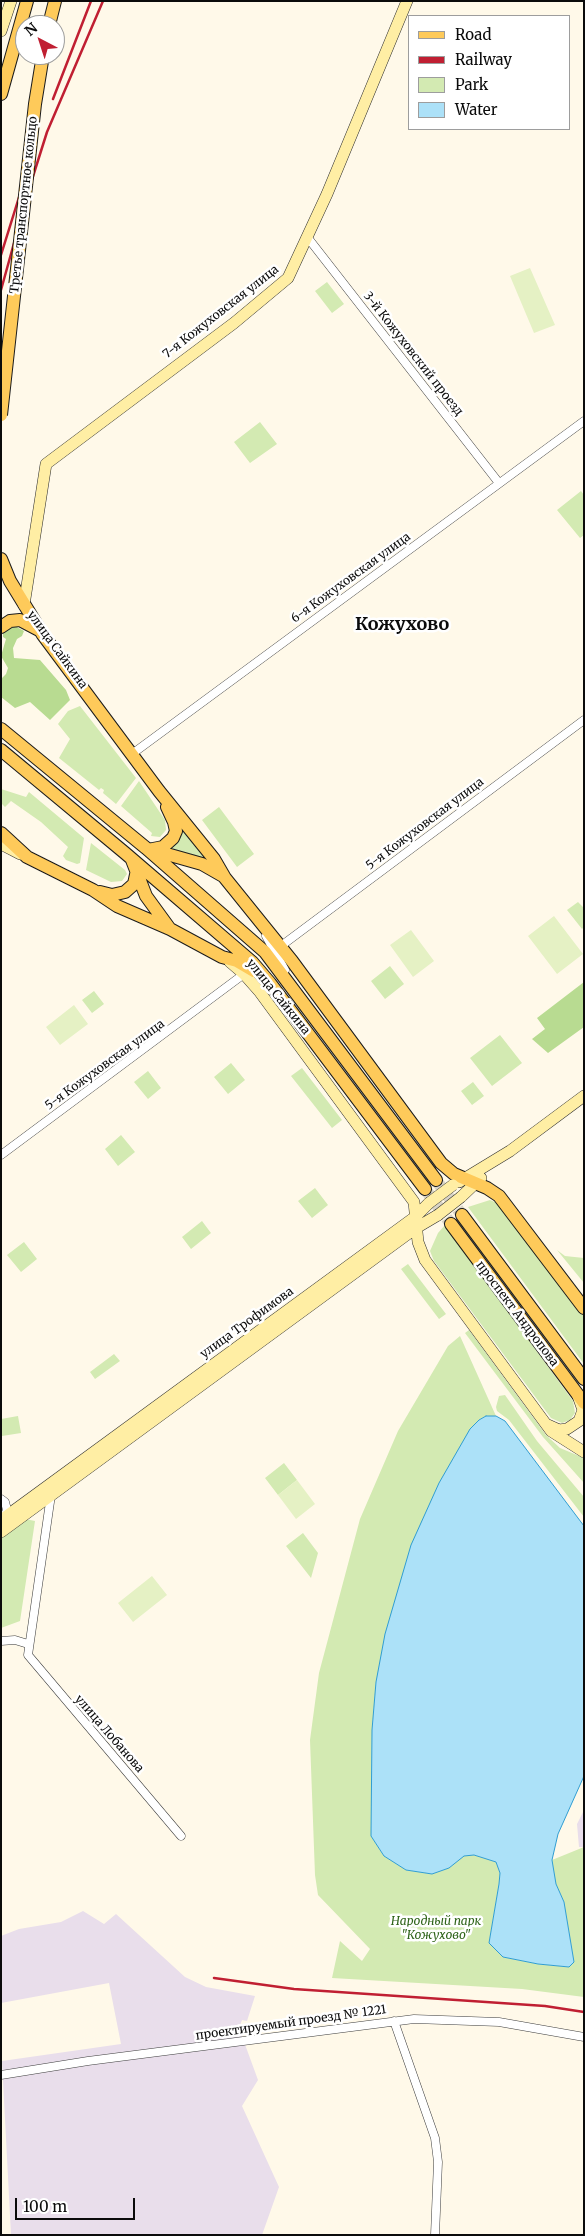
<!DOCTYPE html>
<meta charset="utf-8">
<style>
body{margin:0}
#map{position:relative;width:585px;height:2236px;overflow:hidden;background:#fff9e9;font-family:Merriweather,serif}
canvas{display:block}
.frame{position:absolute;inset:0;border:2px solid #0b0b0b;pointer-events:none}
.legend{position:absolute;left:408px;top:15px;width:162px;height:115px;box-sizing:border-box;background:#fff;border:1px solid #9d9d9d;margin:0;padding:6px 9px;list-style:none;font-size:15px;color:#0b0b0b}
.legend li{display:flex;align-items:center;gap:10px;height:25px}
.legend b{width:25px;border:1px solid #9d9d9d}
.north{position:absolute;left:15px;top:15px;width:50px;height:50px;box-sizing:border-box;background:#fff;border:1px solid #9d9d9d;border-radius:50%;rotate:320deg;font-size:14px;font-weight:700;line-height:20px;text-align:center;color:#0b0b0b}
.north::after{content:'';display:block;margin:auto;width:18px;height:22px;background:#c01f32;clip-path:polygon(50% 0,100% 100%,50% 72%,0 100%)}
.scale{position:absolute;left:15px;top:2198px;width:120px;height:22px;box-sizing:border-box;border:2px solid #0b0b0b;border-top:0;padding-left:6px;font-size:15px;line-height:18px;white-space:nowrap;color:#0b0b0b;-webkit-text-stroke:4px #fff;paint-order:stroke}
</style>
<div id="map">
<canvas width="585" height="2236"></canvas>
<div class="frame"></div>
<ul class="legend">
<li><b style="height:6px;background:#feca5a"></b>Road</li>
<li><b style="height:6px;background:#c01f32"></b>Railway</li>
<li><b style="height:14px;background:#d3eab2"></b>Park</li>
<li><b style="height:14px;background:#ace1f8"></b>Water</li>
</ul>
<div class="north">N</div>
<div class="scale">100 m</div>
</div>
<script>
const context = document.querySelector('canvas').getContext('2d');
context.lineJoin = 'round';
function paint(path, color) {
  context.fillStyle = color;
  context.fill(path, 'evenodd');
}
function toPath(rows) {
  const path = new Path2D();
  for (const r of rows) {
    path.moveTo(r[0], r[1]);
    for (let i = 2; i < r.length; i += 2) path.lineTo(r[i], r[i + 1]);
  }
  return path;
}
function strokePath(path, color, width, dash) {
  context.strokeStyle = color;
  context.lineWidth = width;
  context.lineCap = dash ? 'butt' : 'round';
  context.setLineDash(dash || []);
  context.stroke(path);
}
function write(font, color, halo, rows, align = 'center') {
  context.font = font + ' Merriweather,serif';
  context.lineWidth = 5;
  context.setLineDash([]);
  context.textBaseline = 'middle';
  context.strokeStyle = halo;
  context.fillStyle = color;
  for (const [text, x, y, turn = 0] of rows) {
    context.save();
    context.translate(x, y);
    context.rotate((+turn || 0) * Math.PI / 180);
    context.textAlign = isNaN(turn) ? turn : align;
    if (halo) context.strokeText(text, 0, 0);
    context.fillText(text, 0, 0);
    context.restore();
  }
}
paint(toPath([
 [584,1810,584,1847,579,1847,577,1824],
 [83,1911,104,1924,116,1914,185,1977,206,1987,255,1996,247,2021,242,2020,239,2028,258,2080,242,2106,279,2187,262,2235,11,2235,2,2061,121,2044,109,1983,1,2003,1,1936,19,1929,61,1922]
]), '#e9deeb');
paint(toPath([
 [327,282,344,304,332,313,315,291],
 [260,422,277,444,250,463,234,442],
 [581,491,584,495,584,535,580,538,557,510],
 [80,706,136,778,116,804,103,793,104,790,101,788,99,790,59,758,70,739,58,724,68,711],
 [139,781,165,820,166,830,160,837,151,836,152,833,121,806],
 [1,789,26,797,29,792,84,838,80,863,77,864,66,860,63,856,68,847,41,822,11,801,5,807,1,803],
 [219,807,254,854,237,867,202,820],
 [179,825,213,864,171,852,170,848],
 [91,843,125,870,127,874,122,881,111,882,86,870],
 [578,902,584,908,584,927,582,929,567,910],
 [390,966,404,984,385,999,371,981],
 [94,991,104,1004,92,1013,82,1000],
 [500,1035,522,1063,492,1086,470,1058],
 [231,1063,245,1080,228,1094,214,1077],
 [302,1068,342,1120,332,1128,291,1076],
 [148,1071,161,1088,148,1099,134,1082],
 [473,1082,484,1096,472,1105,461,1091],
 [121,1135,135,1152,118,1166,105,1149],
 [315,1188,328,1205,312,1218,298,1201],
 [490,1200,502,1205,584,1315,584,1364,468,1207],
 [202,1221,211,1233,191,1249,182,1237],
 [445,1225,573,1401,575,1413,570,1420,562,1423,551,1418,434,1261,430,1251,438,1233],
 [24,1242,37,1259,21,1272,7,1255],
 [557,1250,565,1256,584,1258,584,1283],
 [408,1264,446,1314,439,1319,401,1269],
 [469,1330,546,1435,560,1448,584,1458,584,1483,543,1437,465,1333],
 [460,1336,496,1416,486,1416,479,1420,376,1682,372,1730,371,1836,384,1856,406,1870,432,1874,449,1868,463,1856,474,1855,496,1862,500,1873,499,1884,489,1943,503,1957,538,1964,569,1967,574,1962,564,1902,556,1884,552,1860,584,1847,584,1997,522,1989,332,1978,340,1941,362,1961,370,1949,318,1895,315,1875,310,1740,319,1673,360,1519,398,1431,448,1346],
 [114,1354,120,1361,95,1379,90,1372],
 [505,1395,537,1441,584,1497,584,1517,509,1420,497,1411,496,1407,499,1396],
 [18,1416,21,1433,2,1436,1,1419],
 [284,1463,297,1480,278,1495,265,1478],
 [25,1519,35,1521,20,1621,1,1628,1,1537],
 [303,1533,318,1553,311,1578,286,1546]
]), '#d3eab2');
paint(toPath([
 [15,626,24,631,22,636,17,639,13,648,14,658,40,660,66,690,70,700,50,720,30,702,15,708,1,697,1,679,6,674,8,668,1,656,6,639,3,637,3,631],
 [584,982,584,1027,548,1053,532,1039,545,1029,537,1018]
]), '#b8db91');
paint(toPath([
 [530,268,555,325,534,333,510,276],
 [554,916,583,954,557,974,528,936],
 [411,930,434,961,413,977,390,945],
 [74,1005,88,1024,60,1045,46,1027],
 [297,1480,315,1504,296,1519,278,1495],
 [152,1576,167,1595,133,1622,118,1603]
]), '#e5f1c4');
const water = toPath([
 [486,1416,496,1416,505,1421,584,1526,584,1776,558,1834,552,1860,556,1884,564,1902,574,1962,569,1967,538,1964,503,1957,489,1943,499,1884,500,1873,496,1862,474,1855,464,1856,449,1868,432,1874,406,1870,384,1856,371,1836,372,1730,376,1682,385,1634,411,1545,439,1483,470,1429,479,1420,486,1416]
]);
paint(water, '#ace1f8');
strokePath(water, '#309dd2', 1);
strokePath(toPath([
 [436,1180,462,1215],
 [425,1189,451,1224]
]), '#dad5c8', 12, [12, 6]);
const street = toPath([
 [308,238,499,483],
 [132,754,584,421],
 [266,936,285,970],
 [281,946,584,720],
 [1,1155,244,974],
 [51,1495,28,1655,181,1836],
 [1,1499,5,1502,7,1510,4,1517],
 [1,1641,15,1640,28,1644],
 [394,2021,435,2138,438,2162,435,2235],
 [1,2075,88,2061,414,2019,499,2022,584,2037]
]);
const secondary = toPath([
 [1,31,11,1],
 [24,605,46,464,234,323,288,278,327,194,407,1],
 [1,844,20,854],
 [230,962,244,974,259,991,414,1202,418,1242,425,1260,551,1431,584,1452],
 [459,1182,510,1151,584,1096],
 [461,1197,481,1178],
 [548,1425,559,1430,567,1429,579,1421,583,1410,578,1396],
 [1,1520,415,1217,429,1203],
 [1,1532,416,1228,438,1215]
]);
const primary = toPath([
 [49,25,55,1],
 [1,94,27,1],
 [1,559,10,581,43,635,159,791,214,859,225,878,292,961,441,1163,454,1174,487,1188,499,1196,584,1308],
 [1,627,10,621,20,620,39,630],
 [1,729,146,848,265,952,436,1180],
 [1,750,125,853,252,962,270,983,425,1189],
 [1,833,27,857,93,890,117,906,170,929,222,957,237,961,254,971],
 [149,849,202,864,223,876],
 [153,849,163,847,173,838,176,831,174,822,167,807],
 [132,860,146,896,170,929],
 [100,892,112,895,125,892,134,884,137,870],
 [462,1215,584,1379],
 [451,1224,584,1403]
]);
strokePath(street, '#3e3e3e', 9);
strokePath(secondary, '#2d2d2d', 12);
strokePath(primary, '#1c1c1c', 14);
strokePath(street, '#fff', 8);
strokePath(secondary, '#ffeea4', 11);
strokePath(primary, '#feca5a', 12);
strokePath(toPath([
 [53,99,91,1],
 [1,255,35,146],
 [1,290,29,189,47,132,103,1],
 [214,1978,294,1989,545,2006,584,2012]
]), '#c01f32', 2.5);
const secondaryBridge = toPath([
 [429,1203,453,1185],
 [438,1215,461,1197]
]);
const primaryBridge = toPath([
 [1,415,35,104,43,55]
]);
strokePath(secondaryBridge, '#2d2d2d', 12, []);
strokePath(primaryBridge, '#1c1c1c', 14, []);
strokePath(secondaryBridge, '#ffeea4', 11);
strokePath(primaryBridge, '#feca5a', 12);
write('12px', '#0b0b0b', '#fff', [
 ["Третье транспортное кольцо",24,205,-84],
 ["7-я Кожуховская улица",221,312,-38],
 ["3-й Кожуховский проезд",413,354,52],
 ["6-я Кожуховская улица",351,578,-36],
 ["улица Сайкина",57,650,54],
 ["5-я Кожуховская улица",425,824,-37],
 ["улица Сайкина",278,997,51],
 ["5-я Кожуховская улица",105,1065,-36],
 ["проспект Андропова",517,1314,53],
 ["улица Трофимова",247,1323,-36],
 ["улица Лобанова",109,1734,49],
 ["проектируемый проезд № 1221",291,2023,-8]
]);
write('italic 12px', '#2f641a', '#fff', [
 ["Народный парк",436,1922],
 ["\"Кожухово\"",436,1936]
]);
write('bold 18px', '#0b0b0b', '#fff', [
 ["Кожухово",402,625]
]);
</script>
